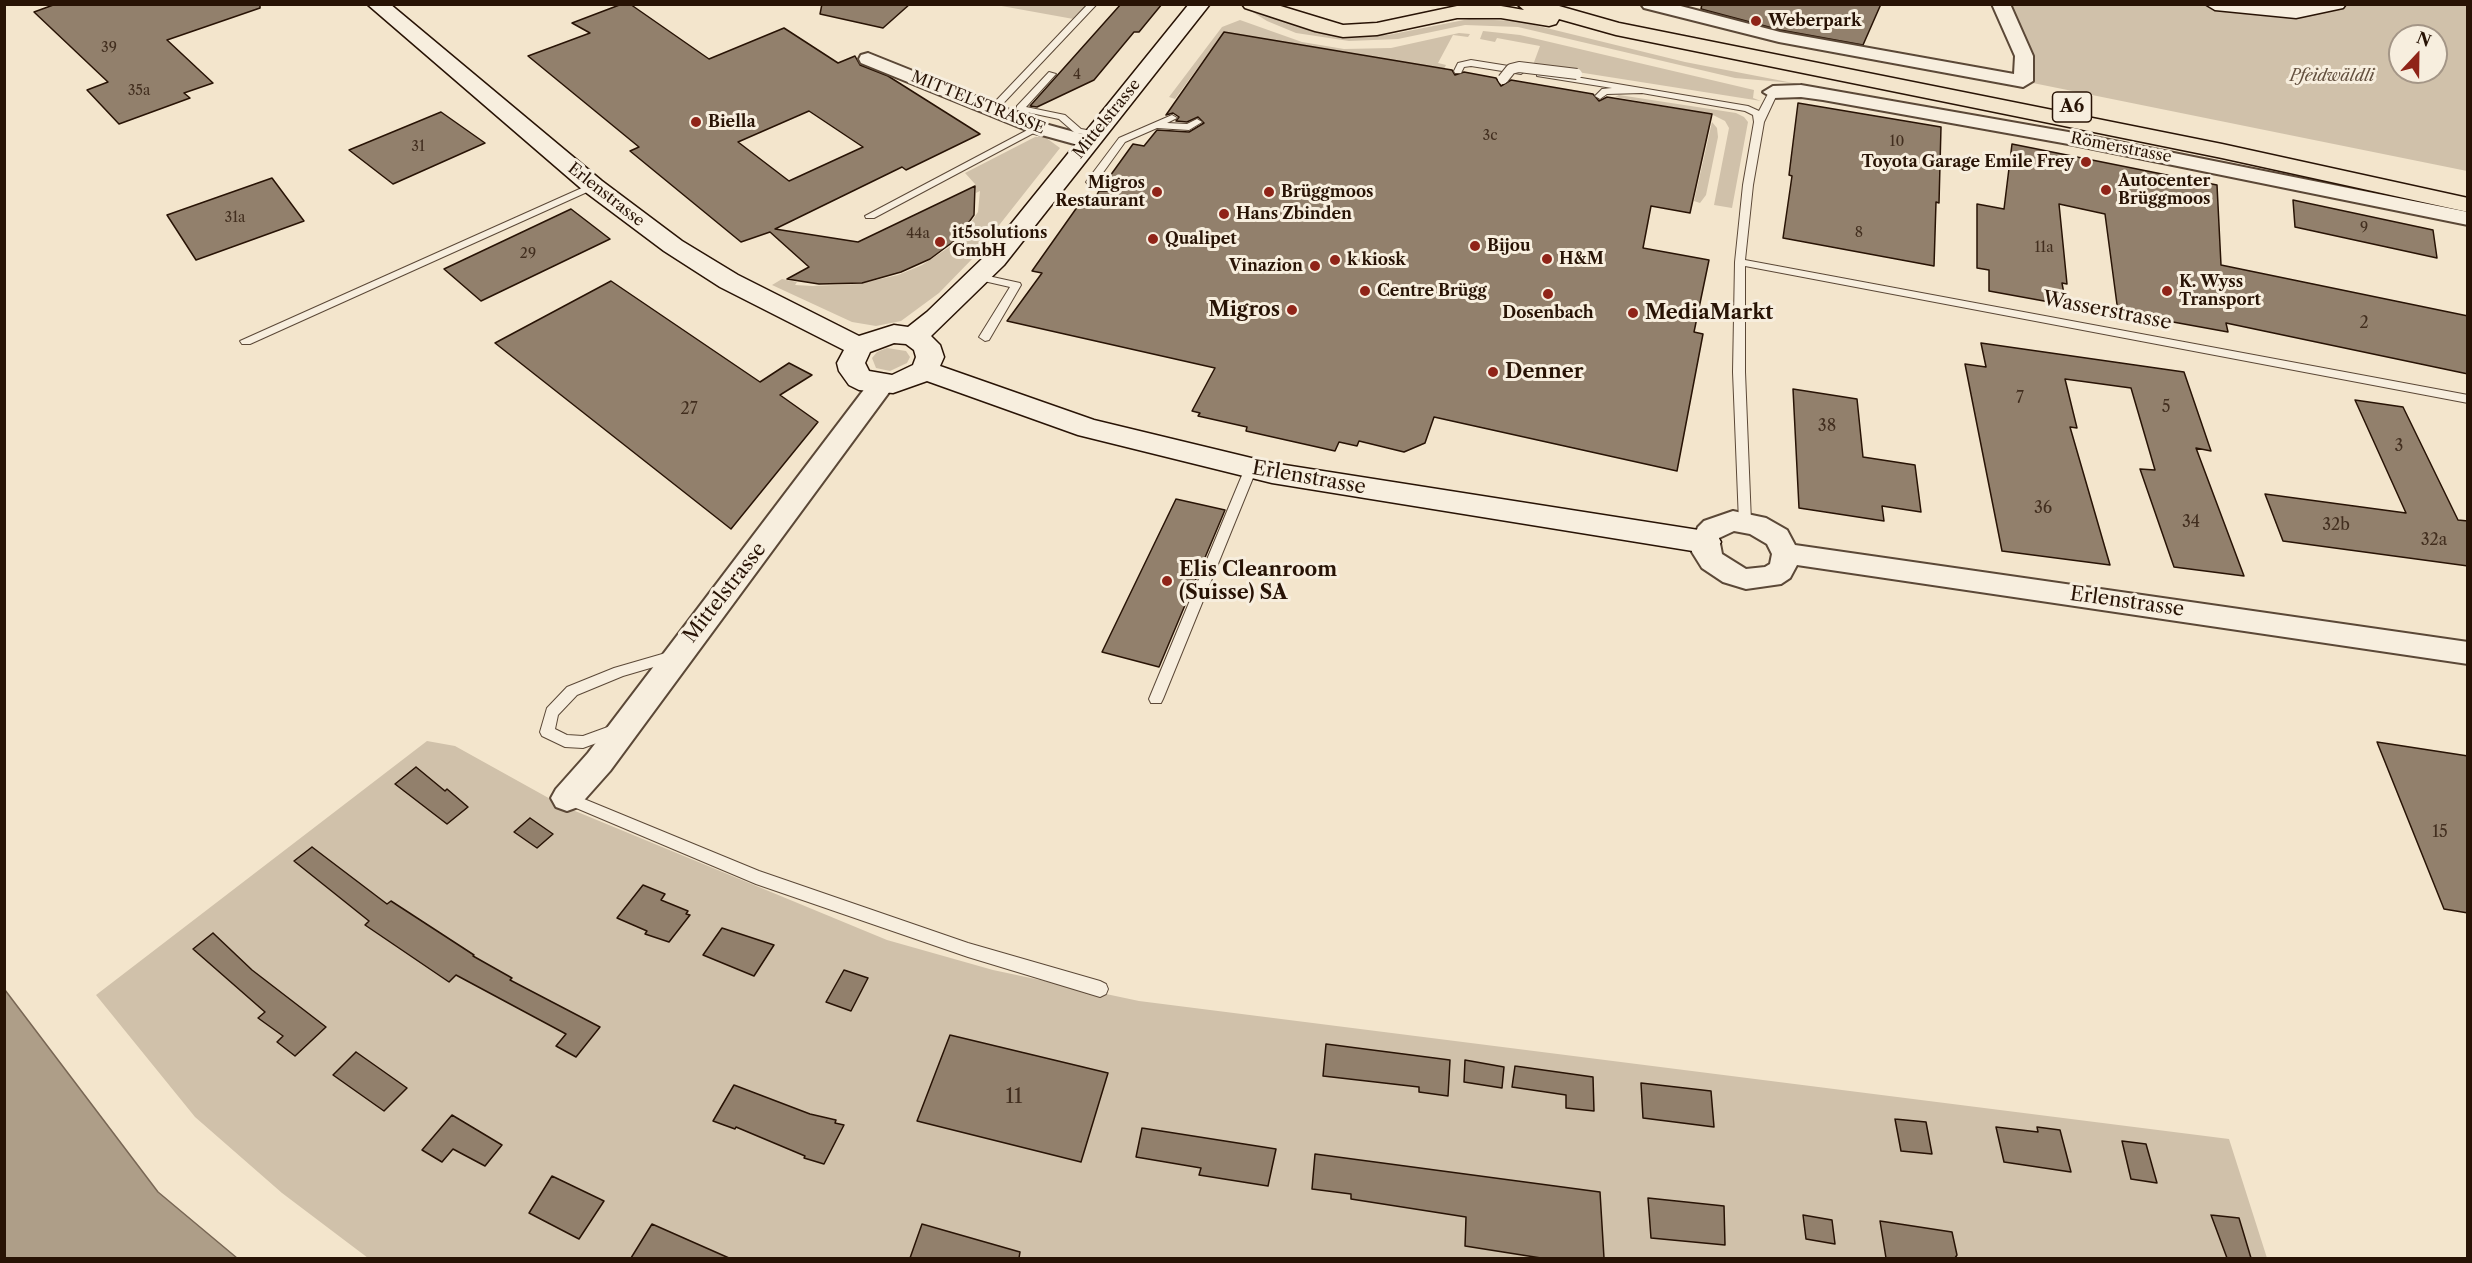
<!DOCTYPE html>
<meta charset="utf-8">
<style>
body{margin:0}
#map{position:relative;width:2472px;height:1263px;overflow:hidden;background:#f3e5cc;font-family:"Libre Caslon Text",serif}
canvas{display:block}
.frame{position:absolute;inset:0;border:6px solid #281305;pointer-events:none}
.north{position:absolute;left:2388px;top:24px;width:60px;height:60px;box-sizing:border-box;background:#f7eede;border:2px solid #a49687;border-radius:50%;rotate:22deg;font-size:16px;font-weight:700;line-height:24px;text-align:center;color:#281305}
.north::after{content:'';display:block;margin:auto;width:21px;height:27px;background:#8f2418;clip-path:polygon(50% 0,100% 100%,50% 72%,0 100%)}
</style>
<div id="map">
<canvas width="2472" height="1263"></canvas>
<div class="frame"></div>
<div class="north">N</div>
</div>
<script>
const context = document.querySelector('canvas').getContext('2d');
context.lineJoin = 'round';
function paint(path, color) {
  context.fillStyle = color;
  context.fill(path, 'evenodd');
}
function toPath(rows) {
  const path = new Path2D();
  for (const r of rows) {
    path.moveTo(r[0], r[1]);
    for (let i = 2; i < r.length; i += 2) path.lineTo(r[i], r[i + 1]);
  }
  return path;
}
function strokePath(path, color, width, dash) {
  context.strokeStyle = color;
  context.lineWidth = width;
  context.lineCap = dash ? 'butt' : 'round';
  context.setLineDash(dash || []);
  context.stroke(path);
}
function write(font, color, halo, rows, align = 'center') {
  context.font = font + ' "Libre Caslon Text",serif';
  context.lineWidth = 6;
  context.setLineDash([]);
  context.textBaseline = 'middle';
  context.strokeStyle = halo;
  context.fillStyle = color;
  for (const [text, x, y, turn = 0] of rows) {
    context.save();
    context.translate(x, y);
    context.rotate((+turn || 0) * Math.PI / 180);
    context.textAlign = isNaN(turn) ? turn : align;
    if (halo) context.strokeText(text, 0, 0);
    context.fillText(text, 0, 0);
    context.restore();
  }
}
paint(toPath([
 [2215,4,2262,11,2336,4,2467,5,2467,171,2023,81,2001,5],
 [2400,36,2436,36,2436,72,2400,72],
 [996,5,1093,5,1079,20],
 [1251,11,1317,32,1345,36,1388,35,1469,19,1518,21,1685,62,1793,83,1735,78,1518,27,1465,25,1398,39,1349,41,1296,33,1267,21],
 [1240,20,1302,42,1344,49,1391,48,1459,33,1470,34,1468,37,1453,35,1438,63,1446,65,1444,69,1224,32,1175,99,1169,97,1222,27],
 [1483,31,1520,35,1754,90,1753,98,1761,101,1533,65,1540,46,1497,38,1495,42,1480,39],
 [1619,95,1736,113,1744,117,1748,122,1732,208,1714,205,1729,128,1725,121,1711,114,1615,97],
 [1712,122,1717,128,1718,137,1706,195,1700,203,1694,201],
 [1035,137,1045,137,1060,148,974,257,939,293,901,321,876,326,852,322,772,285,782,279,797,282,795,285,813,286,858,284,898,275,922,265,957,242,978,212,980,191,976,193,975,184,965,173],
 [887,348,906,351,910,357,907,363,890,371,876,368,872,358,877,352],
 [427,741,455,746,563,806,887,940,993,970,1139,1001,2229,1139,2267,1258,368,1258,282,1193,195,1117,96,995]
]), '#d0c1aa');
const water = toPath([
 [5,990,158,1192,237,1258,5,1258,5,990]
]);
paint(water, '#ae9e88');
strokePath(water, '#786654', 1.5);
const building = toPath([
 [56,4,260,4,260,8,167,40,213,83,184,93,190,98,119,124,87,90,108,82,34,12,56,4],
 [622,4,630,4,709,59,784,28,838,63,855,56,860,65,888,76,980,134,906,170,902,167,775,229,858,242,975,186,974,215,957,239,930,259,901,272,862,283,819,284,787,279,809,267,770,232,741,242,630,151,639,147,528,56,590,33,572,23,622,4],
 [809,111,863,147,789,181,738,142,809,111],
 [822,4,910,4,883,28,820,14,822,4],
 [1121,4,1162,4,1139,32,1134,32,1094,80,1037,107,1030,106,1121,4],
 [1702,4,1881,4,1863,45,1780,30,1701,9,1702,4],
 [1224,32,1452,70,1455,75,1464,72,1496,78,1501,86,1511,80,1593,94,1599,101,1607,97,1712,114,1690,213,1651,206,1643,248,1709,260,1694,332,1703,334,1677,471,1434,417,1425,443,1404,452,1359,441,1357,446,1339,442,1335,451,1246,431,1247,427,1198,416,1200,413,1192,411,1215,368,1007,321,1042,273,1032,271,1044,254,1085,196,1095,198,1099,191,1107,191,1105,183,1133,144,1144,146,1157,130,1189,132,1204,123,1198,117,1187,122,1176,121,1179,117,1173,113,1166,115,1224,32],
 [1798,103,1941,127,1939,203,1936,202,1934,266,1783,238,1792,176,1789,175,1798,103],
 [441,112,485,143,393,184,349,150,441,112],
 [2012,144,2217,185,2221,265,2468,316,2468,374,2226,323,2228,332,2118,312,2105,214,2059,204,2067,284,2062,283,2066,305,1989,291,1989,270,1977,268,1977,204,2004,209,2012,144],
 [272,178,304,221,196,260,167,215,272,178],
 [2293,200,2433,230,2437,258,2295,227,2293,200],
 [571,209,610,239,481,301,444,269,571,209],
 [611,281,760,382,789,363,812,375,780,395,818,422,731,529,495,343,611,281],
 [1981,343,2184,372,2211,451,2196,448,2244,576,2174,567,2140,469,2155,470,2131,388,2065,379,2077,428,2070,427,2110,565,2002,551,1965,364,1986,367,1981,343],
 [1793,389,1857,399,1863,457,1915,465,1921,512,1882,506,1884,521,1799,508,1793,389],
 [2355,400,2403,407,2458,520,2468,521,2468,566,2283,541,2265,494,2406,513,2355,400],
 [1176,499,1225,510,1159,667,1102,652,1176,499],
 [2377,742,2468,756,2468,913,2444,909,2377,742],
 [416,767,445,791,447,789,468,807,447,824,395,784,416,767],
 [530,818,553,834,537,848,514,832,530,818],
 [312,847,387,904,391,901,474,955,473,956,512,978,510,980,600,1027,576,1057,556,1046,566,1034,456,975,449,982,365,925,369,921,294,861,312,847],
 [643,885,665,894,661,900,688,911,686,914,690,915,669,942,645,934,647,931,617,918,643,885],
 [722,928,774,945,754,976,703,955,722,928],
 [213,933,252,970,326,1027,295,1056,277,1042,283,1036,258,1018,265,1012,193,949,213,933],
 [844,970,868,978,851,1011,826,1002,844,970],
 [950,1035,1108,1073,1081,1162,917,1121,950,1035],
 [1326,1044,1450,1060,1448,1096,1419,1092,1419,1087,1323,1076,1326,1044],
 [356,1052,407,1088,384,1111,333,1075,356,1052],
 [1465,1060,1504,1067,1502,1088,1464,1082,1465,1060],
 [1515,1066,1593,1077,1594,1111,1566,1108,1566,1095,1512,1087,1515,1066],
 [1641,1083,1711,1091,1714,1127,1643,1118,1641,1083],
 [734,1085,810,1114,836,1120,835,1123,844,1125,824,1164,804,1158,805,1156,736,1127,735,1129,713,1121,734,1085],
 [452,1115,502,1145,485,1166,453,1149,442,1162,422,1150,452,1115],
 [1895,1119,1926,1122,1932,1154,1901,1151,1895,1119],
 [1996,1127,2038,1132,2037,1127,2060,1130,2071,1172,2004,1162,1996,1127],
 [1142,1128,1276,1149,1268,1186,1199,1175,1201,1168,1136,1157,1142,1128],
 [2122,1141,2146,1144,2157,1183,2131,1179,2122,1141],
 [1315,1154,1600,1192,1604,1258,1541,1258,1465,1246,1466,1217,1351,1199,1351,1194,1312,1189,1315,1154],
 [552,1176,604,1201,579,1239,529,1213,552,1176],
 [1648,1198,1724,1206,1725,1245,1651,1238,1648,1198],
 [1803,1215,1832,1220,1835,1244,1806,1239,1803,1215],
 [2211,1215,2239,1218,2251,1258,2227,1258,2211,1215],
 [1880,1221,1952,1232,1957,1255,1955,1258,1886,1258,1880,1221],
 [652,1224,729,1258,631,1258,652,1224],
 [922,1224,1020,1252,1019,1258,910,1258,922,1224]
]);
paint(building, '#92806c');
strokePath(building, '#281305', 1.5);
const lane = toPath([
 [1088,4,1097,4,996,111,990,111,990,107,1088,4],
 [1471,60,1521,68,1525,71,1521,74,1471,66,1464,67,1461,73,1455,73,1454,71,1458,63,1471,60],
 [1540,71,1748,106,1759,111,1770,90,1776,90,1778,92,1764,122,1753,185,1745,260,2468,395,2468,403,1745,266,1745,372,1751,522,1749,525,1741,525,1739,522,1733,372,1735,262,1743,185,1754,122,1753,115,1745,111,1642,93,1607,94,1600,99,1595,96,1602,89,1612,88,1537,76,1537,72,1540,71],
 [1049,72,1056,74,1026,107,1065,115,1081,129,1098,132,1098,136,1075,133,1059,119,1017,110,1017,106,1049,72],
 [1172,115,1177,118,1167,123,1187,124,1197,119,1202,122,1189,130,1157,128,1125,142,1097,181,1105,185,1105,189,1099,189,1088,184,1086,182,1119,138,1172,115],
 [1035,126,1043,128,874,218,866,218,865,216,1035,126],
 [593,183,596,184,596,188,250,344,242,344,240,341,593,183],
 [979,274,1020,283,1021,285,989,340,985,341,979,337,1010,287,975,279,974,277,979,274],
 [1251,464,1257,468,1163,699,1161,703,1151,703,1149,699,1245,468,1251,464],
 [676,650,681,651,683,655,681,659,623,676,577,695,558,715,555,729,567,735,583,736,616,724,621,726,623,730,621,734,583,748,565,747,542,736,540,732,547,708,567,687,614,668,676,650],
 [567,792,759,871,968,943,1100,981,1106,984,1108,989,1106,994,1100,997,968,957,756,884,562,802,560,798,562,794,567,792]
]);
const street = toPath([
 [1641,4,1673,4,1780,32,2014,74,2015,56,1992,4,2010,4,2033,56,2033,81,2023,87,1779,42,1644,8,1641,4],
 [868,53,1045,124,1096,138,1099,142,1096,146,1089,148,1031,132,861,63,859,59,861,55,868,53],
 [1801,85,2074,133,2468,212,2468,225,2074,145,1823,100,1801,97,1773,98,1763,92,1773,86,1801,85],
 [881,377,890,379,893,385,890,391,610,771,578,807,567,811,556,807,551,798,556,789,588,753,872,379,881,377],
 [1733,511,1766,518,1787,530,1795,545,2468,642,2468,664,1797,565,1790,578,1781,584,1746,589,1723,582,1702,568,1692,552,1692,542,1698,527,1704,521,1733,511],
 [1734,531,1750,534,1767,544,1772,554,1770,564,1765,567,1746,569,1722,554,1719,538,1734,531]
]);
const secondary = toPath([
 [367,4,390,4,602,181,682,241,738,275,859,336,894,325,908,327,927,312,986,255,1189,4,1210,4,1004,265,931,336,940,345,944,357,940,366,1094,420,1272,463,1705,531,1716,534,1721,542,1716,550,1705,553,1272,483,1078,435,927,381,893,393,859,390,849,385,839,371,837,363,844,350,720,287,664,251,584,191,367,4],
 [894,343,906,344,914,350,916,357,913,365,892,375,869,371,865,363,870,352,894,343],
 [2205,4,2296,6,2346,4,2343,8,2296,18,2215,10,2205,4]
]);
const highway = toPath([
 [1242,4,1274,4,1343,25,1377,23,1457,6,1501,6,1524,10,1517,4,1552,4,1619,23,2222,144,2468,198,2468,212,2222,158,1616,35,1559,19,1556,24,1549,26,1501,18,1457,18,1377,35,1343,37,1315,31,1245,8,1242,4]
]);
strokePath(lane, '#5b4837', 2);
strokePath(street, '#5b4837', 4);
strokePath(secondary, '#281305', 3);
strokePath(highway, '#281305', 3);
paint(lane, '#f7eede');
paint(street, '#f7eede');
paint(secondary, '#f7eede');
paint(highway, '#f3e5cc');
const laneBridge = toPath([
 [1503,79,1511,69,1519,67,1577,74]
]);
strokePath(laneBridge, '#5b4837', 12, []);
strokePath(laneBridge, '#f7eede', 10);
for (const [x, y, r, color] of [
 [1756,21,6,"#8f2418"],
 [696,122,6,"#8f2418"],
 [2086,162,6,"#8f2418"],
 [2106,190,6,"#8f2418"],
 [1157,192,6,"#8f2418"],
 [1269,192,6,"#8f2418"],
 [1224,214,6,"#8f2418"],
 [1153,239,6,"#8f2418"],
 [940,242,6,"#8f2418"],
 [1475,246,6,"#8f2418"],
 [1547,259,6,"#8f2418"],
 [1335,260,6,"#8f2418"],
 [1315,266,6,"#8f2418"],
 [1365,291,6,"#8f2418"],
 [2167,291,6,"#8f2418"],
 [1548,294,6,"#8f2418"],
 [1292,310,6,"#8f2418"],
 [1633,313,6,"#8f2418"],
 [1493,372,6,"#8f2418"],
 [1167,581,6,"#8f2418"]
]) {
  const dot = new Path2D();
  dot.arc(x, y, r, 0, 2 * Math.PI);
  context.fillStyle = color;
  context.fill(dot);
  strokePath(dot, '#f7eede', 2);
}
write('14px', '#422e1f', null, [
 ["39",109,48],
 ["4",1077,75],
 ["35a",139,91],
 ["3c",1490,136],
 ["10",1897,142],
 ["31",418,147],
 ["31a",235,218],
 ["9",2364,228],
 ["8",1859,233],
 ["44a",918,234],
 ["11a",2044,248],
 ["29",528,254]
]);
write('bold 16px', '#281305', '#f7eede', [
 ["Weberpark",1768,21],
 ["Biella",708,122],
 ["Toyota Garage Emile Frey",2074,162,"right"],
 ["Autocenter",2118,181],
 ["Brüggmoos",2118,199],
 ["Migros",1145,183,"right"],
 ["Restaurant",1145,201,"right"],
 ["Brüggmoos",1281,192],
 ["Hans Zbinden",1236,214],
 ["it5solutions",952,233],
 ["GmbH",952,251],
 ["Qualipet",1165,239],
 ["Bijou",1487,246],
 ["H&M",1559,259],
 ["k kiosk",1347,260],
 ["Vinazion",1303,266,"right"],
 ["K. Wyss",2179,282],
 ["Transport",2179,300],
 ["Centre Brügg",1377,291],
 ["Dosenbach",1548,313,"center"]
], 'left');
write('italic 16px', '#63503f', '#f7eede', [
 ["Pfeidwäldli",2332,76]
]);
write('16px', '#281305', '#f7eede', [
 ["MITTELSTRASSE",978,103,22],
 ["Mittelstrasse",1107,119,-51],
 ["Römerstrasse",2121,148,11],
 ["Erlenstrasse",606,195,38]
]);
write('16px', '#422e1f', null, [
 ["2",2364,323],
 ["7",2020,398],
 ["5",2166,407],
 ["27",689,409],
 ["38",1827,426],
 ["3",2399,446],
 ["36",2043,508],
 ["34",2191,522],
 ["32b",2336,525],
 ["32a",2434,540],
 ["15",2440,832]
]);
for (const [x, y, w] of [
 [2072,107,39]
]) {
  const box = new Path2D();
  box.roundRect(x - w / 2, y - 15, w, 30, 4.5);
  context.fillStyle = '#f7eede';
  context.fill(box);
  strokePath(box, '#281305', 1.5);
}
write('bold 18px', '#281305', null, [
 ["A6",2072,107]
]);
write('bold 20px', '#281305', '#f7eede', [
 ["Migros",1280,310,"right"],
 ["MediaMarkt",1645,313],
 ["Denner",1505,372],
 ["Elis Cleanroom",1179,570],
 ["(Suisse) SA",1179,593]
], 'left');
write('20px', '#281305', '#f7eede', [
 ["Wasserstrasse",2107,311,11],
 ["Erlenstrasse",1309,478,10],
 ["Mittelstrasse",725,593,-52],
 ["Erlenstrasse",2127,602,8]
]);
write('20px', '#422e1f', null, [
 ["11",1014,1097]
]);
</script>
